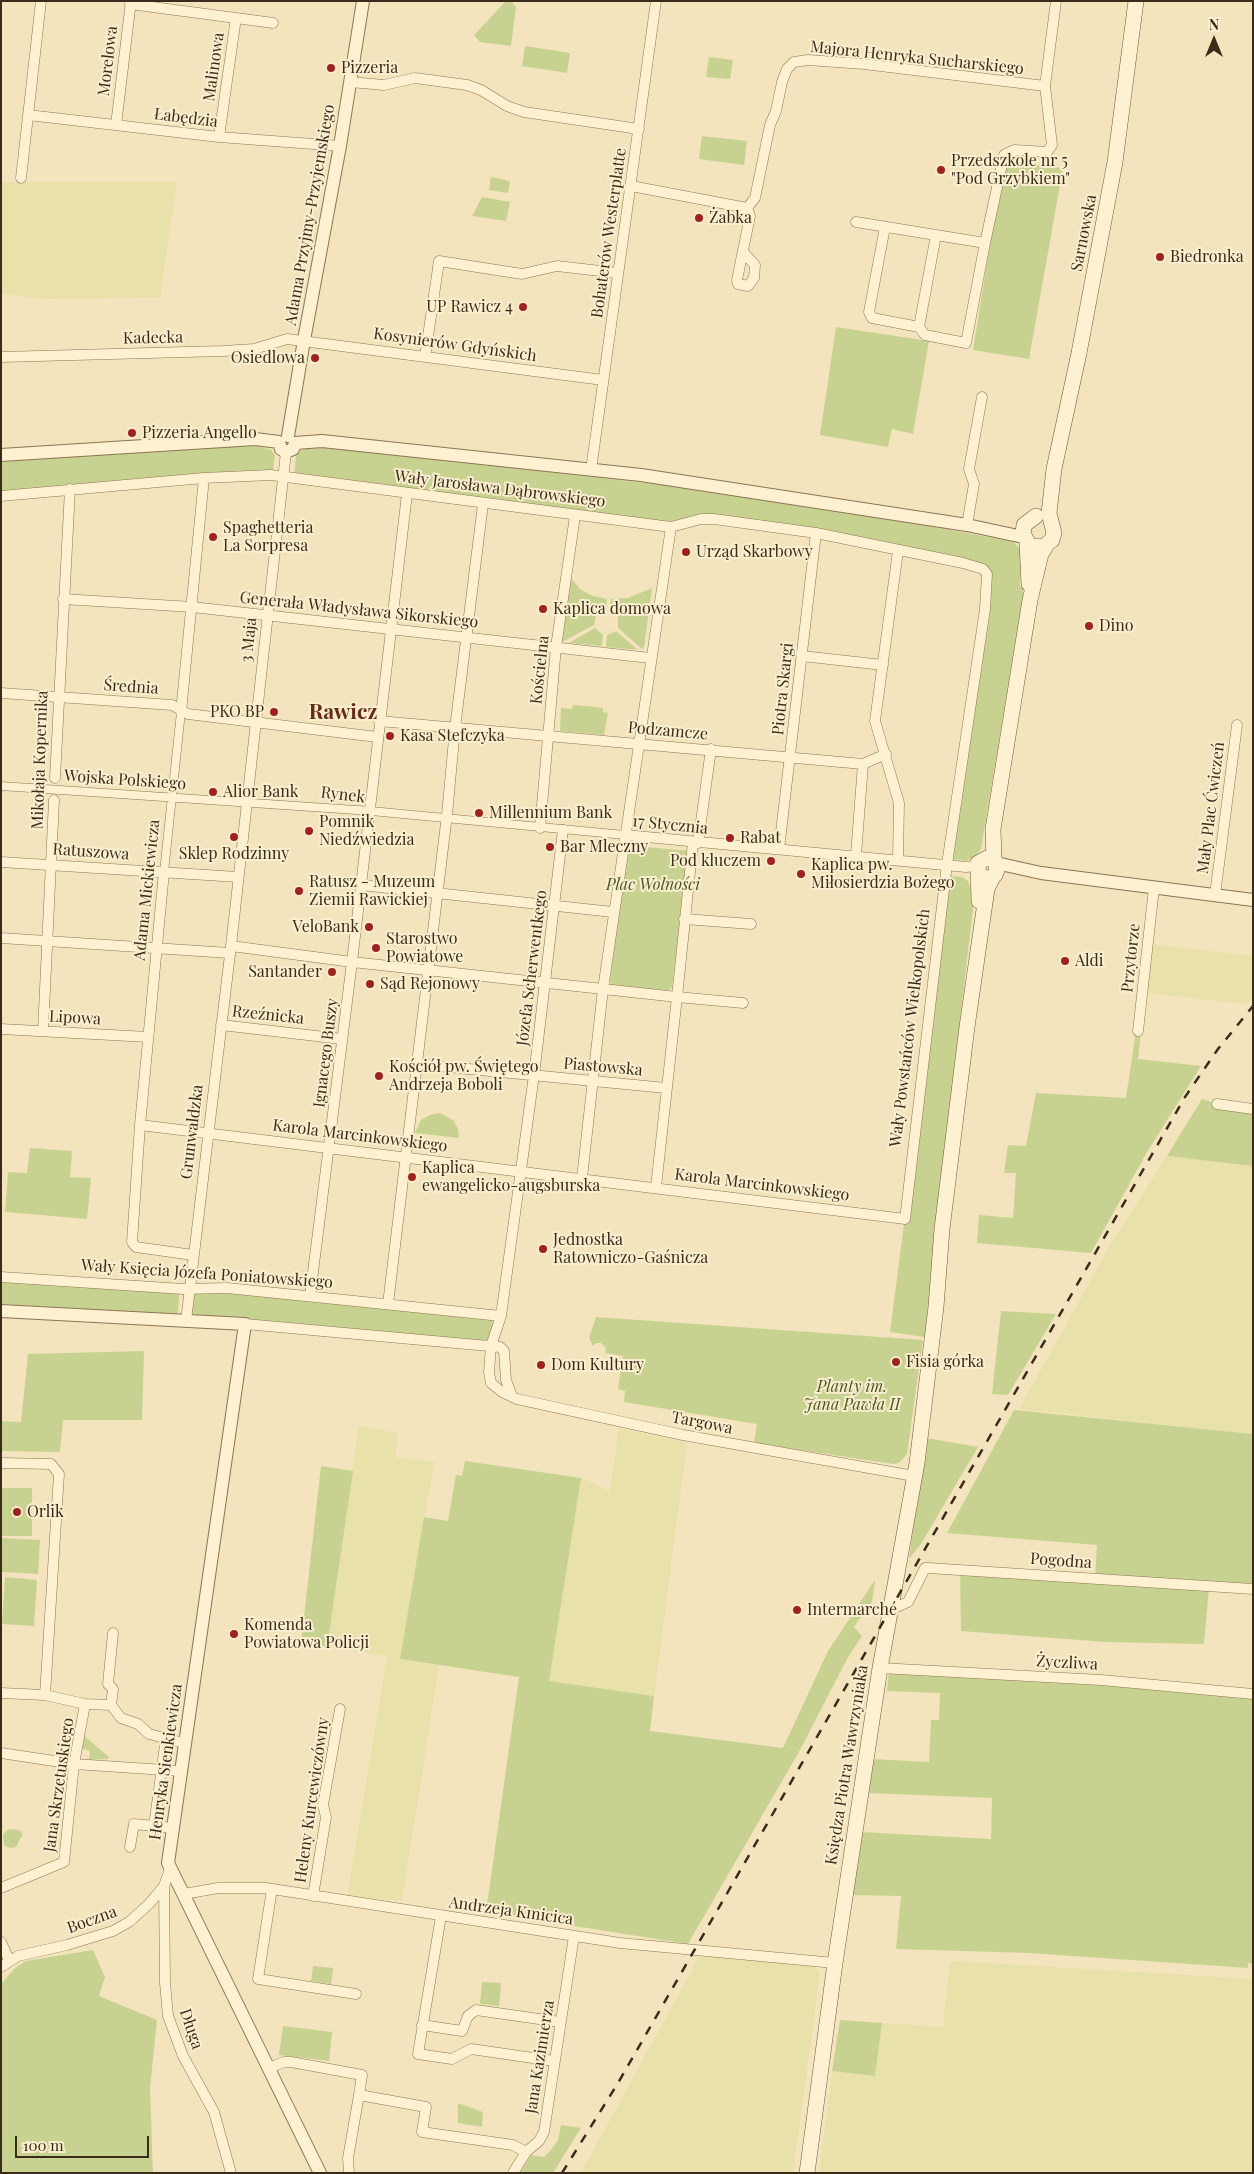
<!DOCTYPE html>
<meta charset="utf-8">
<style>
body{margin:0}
#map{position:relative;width:1254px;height:2174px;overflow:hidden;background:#f3e4bd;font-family:"Playfair Display",serif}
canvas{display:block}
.frame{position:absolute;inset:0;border:2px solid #3a2b1b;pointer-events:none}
.north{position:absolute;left:1189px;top:15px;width:50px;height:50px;-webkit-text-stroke:4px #f9eece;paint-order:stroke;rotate:0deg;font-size:14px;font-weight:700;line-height:20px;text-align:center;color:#3a2b1b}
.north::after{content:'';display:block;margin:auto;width:18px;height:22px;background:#3a2b1b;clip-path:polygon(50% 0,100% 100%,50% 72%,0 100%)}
.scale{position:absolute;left:15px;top:2136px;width:134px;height:22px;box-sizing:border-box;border:2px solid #3a2b1b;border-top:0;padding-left:6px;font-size:15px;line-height:18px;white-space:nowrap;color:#3a2b1b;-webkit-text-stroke:4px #f9eece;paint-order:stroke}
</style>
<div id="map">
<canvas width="1254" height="2174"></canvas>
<div class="frame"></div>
<div class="north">N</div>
<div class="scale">100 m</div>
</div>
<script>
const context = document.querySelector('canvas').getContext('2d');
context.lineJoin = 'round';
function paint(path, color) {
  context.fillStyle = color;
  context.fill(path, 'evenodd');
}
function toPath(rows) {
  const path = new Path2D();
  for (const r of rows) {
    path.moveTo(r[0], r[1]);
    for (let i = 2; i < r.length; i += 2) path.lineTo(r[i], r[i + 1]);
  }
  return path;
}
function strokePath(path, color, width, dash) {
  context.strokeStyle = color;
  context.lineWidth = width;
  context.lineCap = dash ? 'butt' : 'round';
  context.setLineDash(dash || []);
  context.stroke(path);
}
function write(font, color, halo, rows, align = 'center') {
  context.font = font + ' "Playfair Display",serif';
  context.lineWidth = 4;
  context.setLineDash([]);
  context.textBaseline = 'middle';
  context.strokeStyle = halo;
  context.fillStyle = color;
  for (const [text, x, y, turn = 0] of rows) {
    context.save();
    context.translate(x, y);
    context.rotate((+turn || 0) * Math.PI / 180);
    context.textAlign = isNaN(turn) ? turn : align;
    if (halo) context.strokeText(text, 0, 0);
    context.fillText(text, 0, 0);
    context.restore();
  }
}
paint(toPath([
 [1,182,177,182,160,297,48,299,1,294],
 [1151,944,1253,956,1253,998,1247,1004,1146,993],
 [1167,1156,1253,1166,1253,1434,1019,1409,1111,1244],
 [359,1426,398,1433,395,1457,434,1462,400,1659,439,1666,402,1901,347,1896,387,1656,327,1647],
 [619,1428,687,1443,654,1696,549,1681,581,1478,610,1491],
 [702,1952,813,1964,820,1974,793,2173,581,2173],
 [953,1961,1253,1979,1253,2173,819,2173,832,2071,875,2076,882,2023,943,2027,949,1968]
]), '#e9e1aa');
paint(toPath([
 [506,1,511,1,516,7,511,46,480,42,474,35],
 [525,46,570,53,567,73,522,66],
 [709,57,733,60,730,79,706,77],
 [702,136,747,141,744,165,699,159],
 [1007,160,1063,168,1029,359,973,350,991,238],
 [491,177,510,181,508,193,489,190],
 [482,197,510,202,506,221,472,216],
 [836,327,929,341,913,434,892,429,888,447,820,435],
 [263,445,263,448,270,449,275,454,273,473,1,492,1,461],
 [318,445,758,496,894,519,1014,542,1021,550,1020,587,1023,588,1023,596,981,849,975,857,966,861,951,859,991,588,991,572,715,515,672,523,294,475,296,455,301,450],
 [569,576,581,590,593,596,607,599,606,609,596,615,594,625,562,642],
 [652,588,644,647,642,649,618,628,618,616,609,610,611,599,628,598],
 [595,628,603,635,602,646,569,643],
 [616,631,638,650,606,647,607,635],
 [573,705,597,707,603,708,603,712,608,713,604,735,560,731,561,708,572,709],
 [626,845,689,851,672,987,668,991,613,986,610,982],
 [949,876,962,877,968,881,972,891,975,892,937,1217,925,1337,890,1332],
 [1136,1031,1141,1031,1138,1059,1201,1066,1146,1154,1091,1253,977,1243,979,1215,1013,1218,1016,1173,1004,1173,1008,1145,1026,1146,1036,1093,1126,1098],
 [1202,1099,1217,1104,1253,1109,1252,1166,1167,1156],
 [440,1113,453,1120,458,1129,459,1138,415,1133,421,1120,430,1115],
 [30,1148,72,1151,70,1177,91,1178,87,1219,5,1212,8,1172,27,1173],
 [1,1282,179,1293,178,1316,1,1304],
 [199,1293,242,1293,485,1316,492,1320,493,1325,488,1339,482,1341,255,1320,201,1317,193,1314,192,1302,194,1295],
 [1001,1311,1056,1314,1008,1395,992,1394],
 [596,1317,923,1340,907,1454,899,1463,893,1464,754,1443,757,1424,624,1402,625,1391,618,1389,623,1356,605,1353,606,1348,601,1343,596,1343,593,1346,589,1338],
 [144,1351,142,1420,63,1420,60,1452,1,1451,1,1421,21,1422,28,1354],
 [1014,1410,1253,1434,1253,1592,1209,1588,1204,1644,1105,1642,961,1631,960,1570,1095,1578,1097,1545,947,1533],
 [920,1437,978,1447,921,1544,909,1559,920,1480],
 [465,1461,581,1478,549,1681,654,1696,650,1731,783,1748,828,1651,875,1580,872,1602,854,1627,862,1636,847,1659,800,1750,688,1944,486,1912,519,1677,400,1659,424,1517,448,1521,456,1475,462,1476],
 [321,1466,353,1471,327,1647,301,1644],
 [1,1488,32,1488,32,1536,1,1536],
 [1,1538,40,1540,38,1574,2,1572],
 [5,1577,37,1580,34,1626,2,1624],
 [889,1669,1253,1694,1253,1964,1248,1963,1248,1968,1029,1953,896,1949,901,1896,852,1895,861,1832,991,1839,992,1798,869,1793,873,1759,929,1762,931,1720,939,1720,940,1693,887,1691],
 [84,1736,109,1757,108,1759,80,1760,89,1759,90,1751,82,1748],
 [9,1829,19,1830,23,1834,16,1847,10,1848,4,1845,3,1834],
 [93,1950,105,1977,99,1996,157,2020,150,2088,153,2173,1,2173,1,1984,15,1968,26,1961],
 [313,1966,333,1968,331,1984,311,1981],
 [482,1982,501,1983,499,2006,480,2004],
 [840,2020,882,2023,875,2076,832,2071],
 [283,2026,332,2032,329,2061,279,2055],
 [458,2103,483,2112,482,2127,458,2123],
 [561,2125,581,2128,553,2173,520,2173,531,2155,544,2157,551,2150,558,2140]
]), '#c8d290');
const pedestrian = toPath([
 [1,786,371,811,625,835],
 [164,872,181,712]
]);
const minor = toPath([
 [130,4,236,18,219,137],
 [236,18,273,23],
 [350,82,384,85,415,78,467,85,481,90,507,106,524,112,639,129],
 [28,115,219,137,340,146],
 [116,125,131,1],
 [21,178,41,1],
 [631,186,747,208],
 [747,208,755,198,770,125,776,111,782,82,787,69,794,62,808,60,864,64,1045,86],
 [856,222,985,243,1004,155,1014,150,1047,152,1052,145,1045,86,1056,1],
 [885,227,869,312,872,318,919,327],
 [936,235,919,327,925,335,966,343,985,243],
 [743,252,755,265,754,278,748,286,738,284,737,280,750,216,747,208],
 [1,357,223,351,254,349,287,339,603,380],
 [425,357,439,261,522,274,557,266,618,273],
 [591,470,656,1],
 [1,496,204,478,271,475,671,527,701,519,714,519,816,533,963,563,983,569,987,574,985,609,947,864,905,1219,140,1125],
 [967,525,974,484,969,469,982,397],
 [671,527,603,989,677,997,693,843],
 [63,599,192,607,650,658],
 [802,656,883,665],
 [1,693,172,705,188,714,377,737],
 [181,712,204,478],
 [379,721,863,764,856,855],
 [863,764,886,754],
 [55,778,70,489],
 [447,815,455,728,483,504],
 [540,828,556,647,575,516],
 [563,830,534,1075,501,1316,491,1346,489,1372,491,1383,502,1392,517,1399,683,1435,914,1476],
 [625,835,966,867,976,866],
 [698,843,711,749],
 [779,849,816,533],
 [898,859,899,803,875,721,898,551],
 [1,862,238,877],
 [164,872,140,1125,132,1242,136,1247,193,1255],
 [361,885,613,912],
 [1215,895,1237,725],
 [684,919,751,924],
 [1,938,230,953],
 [231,946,352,962,407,494],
 [221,1025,342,1039],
 [1,1029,148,1037],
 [43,1031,54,800],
 [1138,1031,1154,888],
 [417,1064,666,1088],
 [1217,1104,1253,1109],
 [656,1187,677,997,743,1003],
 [1,1277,183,1289,227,1288,501,1316],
 [310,1296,352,962,603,989,582,1178],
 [388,1304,446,823],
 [186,1321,231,946,286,452],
 [245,1324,500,1347,504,1351,506,1380,512,1396],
 [1,1463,51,1464,59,1474,45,1695],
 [890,1610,908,1602,925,1568,928,1568,1253,1589],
 [880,1668,1101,1680,1253,1694],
 [1,1693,45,1695,85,1704,111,1705,121,1718,138,1724,149,1734,184,1743],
 [111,1705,113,1689,108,1684,113,1633],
 [166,1738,154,1826,172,1828],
 [1,1753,74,1764,180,1771],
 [130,1847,134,1824,154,1826],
 [164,1886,165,1983,168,2016,183,2056,214,2112,231,2173],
 [1,1888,64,1862,74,1764,85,1704],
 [272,1889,258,1979,356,1994],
 [184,1894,218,1888,266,1888,620,1943,835,1963],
 [313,1896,326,1817,323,1805,340,1709],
 [441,1916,418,2054,452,2059,471,2049,554,2061],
 [1,1942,9,1960],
 [1,1967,18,1956,67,1945,113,1931,129,1922,149,1904,164,1886,170,1869],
 [422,2025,462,2031,468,2016,476,2010,560,2022],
 [269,2068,284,2062,291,2062,362,2075,359,2095,426,2107,422,2132,513,2145,526,2152],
 [349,2173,348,2158,359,2095],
 [513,2173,526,2152,539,2141,544,2132,574,1936]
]);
const tertiary = toPath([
 [288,436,304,340,340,146,363,1],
 [279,442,281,449,286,452,293,449,295,443],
 [295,443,322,441,641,475,967,525,1023,537],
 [1,455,255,439,279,442],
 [996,863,1041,873,1253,900],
 [1,1311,245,1324,168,1863,320,2173]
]);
const secondary = toPath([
 [1036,516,1024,525,1023,534,1030,546,1043,547,1052,540,1054,533,1049,513,1054,469,1079,353,1115,162,1136,1],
 [1027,543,1029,584],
 [994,860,993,829,1030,600,1041,554,1046,546],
 [979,875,987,879,995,875,997,870,995,861,987,858,978,863,979,901],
 [807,2173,835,1963,880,1668,917,1463,936,1307,942,1229,967,1027,987,889,993,877]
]);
strokePath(pedestrian, '#8d7454', 9);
strokePath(minor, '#8d7454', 11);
strokePath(tertiary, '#8d7454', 14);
strokePath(secondary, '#6e5438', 16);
strokePath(pedestrian, '#fdf1d1', 8);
strokePath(minor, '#fdf1d1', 10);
strokePath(tertiary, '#fdf1d1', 12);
strokePath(secondary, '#fdf1d1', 15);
strokePath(toPath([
 [562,2173,618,2083,1185,1097,1218,1049,1253,1006]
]), '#3a2b1b', 2.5, [9, 9]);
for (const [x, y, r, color] of [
 [331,68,5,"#a2201d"],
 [941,170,5,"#a2201d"],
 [699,218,5,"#a2201d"],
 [1160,257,5,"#a2201d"],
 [523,307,5,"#a2201d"],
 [315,358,5,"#a2201d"],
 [132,433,5,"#a2201d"],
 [213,537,5,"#a2201d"],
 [686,552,5,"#a2201d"],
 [543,609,5,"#a2201d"],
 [1089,626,5,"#a2201d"],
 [274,712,5,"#a2201d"],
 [390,736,5,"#a2201d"],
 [213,792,5,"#a2201d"],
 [479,813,5,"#a2201d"],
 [309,831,5,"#a2201d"],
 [234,837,5,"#a2201d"],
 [730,838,5,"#a2201d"],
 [550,847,5,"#a2201d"],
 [771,861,5,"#a2201d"],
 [801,874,5,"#a2201d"],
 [299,891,5,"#a2201d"],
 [369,927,5,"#a2201d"],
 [376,948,5,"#a2201d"],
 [1065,961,5,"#a2201d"],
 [332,972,5,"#a2201d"],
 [370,984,5,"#a2201d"],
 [379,1076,5,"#a2201d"],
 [412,1177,5,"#a2201d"],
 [543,1249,5,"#a2201d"],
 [896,1362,5,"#a2201d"],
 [541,1365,5,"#a2201d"],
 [17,1512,5,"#a2201d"],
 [797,1610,5,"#a2201d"],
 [234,1634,5,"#a2201d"]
]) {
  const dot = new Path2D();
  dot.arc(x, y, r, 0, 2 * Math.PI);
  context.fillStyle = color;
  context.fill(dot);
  strokePath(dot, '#f9eece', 2);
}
write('16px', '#3a2b1b', '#f9eece', [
 ["Majora Henryka Sucharskiego",917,58,6],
 ["Morelowa",108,61,-83],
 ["Malinowa",214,67,-82],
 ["Łabędzia",186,118,7],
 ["Adama Przyjmy-Przyjemskiego",310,215,-80],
 ["Bohaterów Westerplatte",609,233,-82],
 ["Sarnowska",1084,233,-79],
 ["Kadecka",153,338,-1],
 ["Kosynierów Gdyńskich",455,345,8],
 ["Wały Jarosława Dąbrowskiego",500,489,7],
 ["Generała Władysława Sikorskiego",359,610,6],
 ["3 Maja",249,640,-84],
 ["Kościelna",540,670,-84],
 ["Średnia",131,687,4],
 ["Piotra Skargi",783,689,-84],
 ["Podzamcze",668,731,5],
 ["Mikołaja Kopernika",40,760,-88],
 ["Wojska Polskiego",125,780,4],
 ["Rynek",343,795,7],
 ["Mały Plac Ćwiczeń",1211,808,-83],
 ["17 Stycznia",670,825,6],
 ["Ratuszowa",91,852,4],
 ["Adama Mickiewicza",147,890,-84],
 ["Przytorze",1131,958,-84],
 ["Józefa Scherwentkego",532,968,-83],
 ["Rzeźnicka",268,1015,6],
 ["Lipowa",75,1018,3],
 ["Wały Powstańców Wielkopolskich",910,1028,-83],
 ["Ignacego Buszy",326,1053,-83],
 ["Piastowska",603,1067,5],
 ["Grunwaldzka",192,1132,-83],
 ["Karola Marcinkowskiego",360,1136,7],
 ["Karola Marcinkowskiego",762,1185,7],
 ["Wały Księcia Józefa Poniatowskiego",207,1274,4],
 ["Targowa",702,1423,11],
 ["Pogodna",1061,1561,4],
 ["Życzliwa",1067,1663,3],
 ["Henryka Sienkiewicza",166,1762,-82],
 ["Księdza Piotra Wawrzyniaka",847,1765,-81],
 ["Jana Skrzetuskiego",59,1785,-82],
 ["Heleny Kurcewiczówny",312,1800,-82],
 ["Andrzeja Kmicica",511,1911,8],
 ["Boczna",92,1920,-20],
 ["Długa",191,2029,71],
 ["Jana Kazimierza",540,2057,-81]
]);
write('16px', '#3a2b1b', '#f9eece', [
 ["Pizzeria",341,68],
 ["Przedszkole nr 5",951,161],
 ["\"Pod Grzybkiem\"",951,179],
 ["Żabka",709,218],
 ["Biedronka",1170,257],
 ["UP Rawicz 4",513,307,"right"],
 ["Osiedlowa",305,358,"right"],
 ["Pizzeria Angello",142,433],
 ["Spaghetteria",223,528],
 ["La Sorpresa",223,546],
 ["Urząd Skarbowy",696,552],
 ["Kaplica domowa",553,609],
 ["Dino",1099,626],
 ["PKO BP",264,712,"right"],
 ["Kasa Stefczyka",400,736],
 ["Alior Bank",223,792],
 ["Millennium Bank",489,813],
 ["Pomnik",319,822],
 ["Niedźwiedzia",319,840],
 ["Rabat",740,838],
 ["Bar Mleczny",560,847],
 ["Sklep Rodzinny",234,854,"center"],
 ["Pod kluczem",761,861,"right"],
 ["Kaplica pw.",811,865],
 ["Miłosierdzia Bożego",811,883],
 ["Ratusz - Muzeum",309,882],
 ["Ziemii Rawickiej",309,900],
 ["VeloBank",359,927,"right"],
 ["Starostwo",386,939],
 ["Powiatowe",386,957],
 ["Aldi",1075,961],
 ["Santander",322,972,"right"],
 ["Sąd Rejonowy",380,984],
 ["Kościół pw. Świętego",389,1067],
 ["Andrzeja Boboli",389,1085],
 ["Kaplica",422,1168],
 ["ewangelicko-augsburska",422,1186],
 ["Jednostka",553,1240],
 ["Ratowniczo-Gaśnicza",553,1258],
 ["Fisia górka",906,1362],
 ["Dom Kultury",551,1365],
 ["Orlik",27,1512],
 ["Intermarché",807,1610],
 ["Komenda",244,1625],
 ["Powiatowa Policji",244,1643]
], 'left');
write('italic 16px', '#49591f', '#f9eece', [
 ["Plac Wolności",653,885],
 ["Planty im.",852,1387],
 ["Jana Pawła II",852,1405]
]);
write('bold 21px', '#6c2a15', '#f9eece', [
 ["Rawicz",343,712]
]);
</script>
